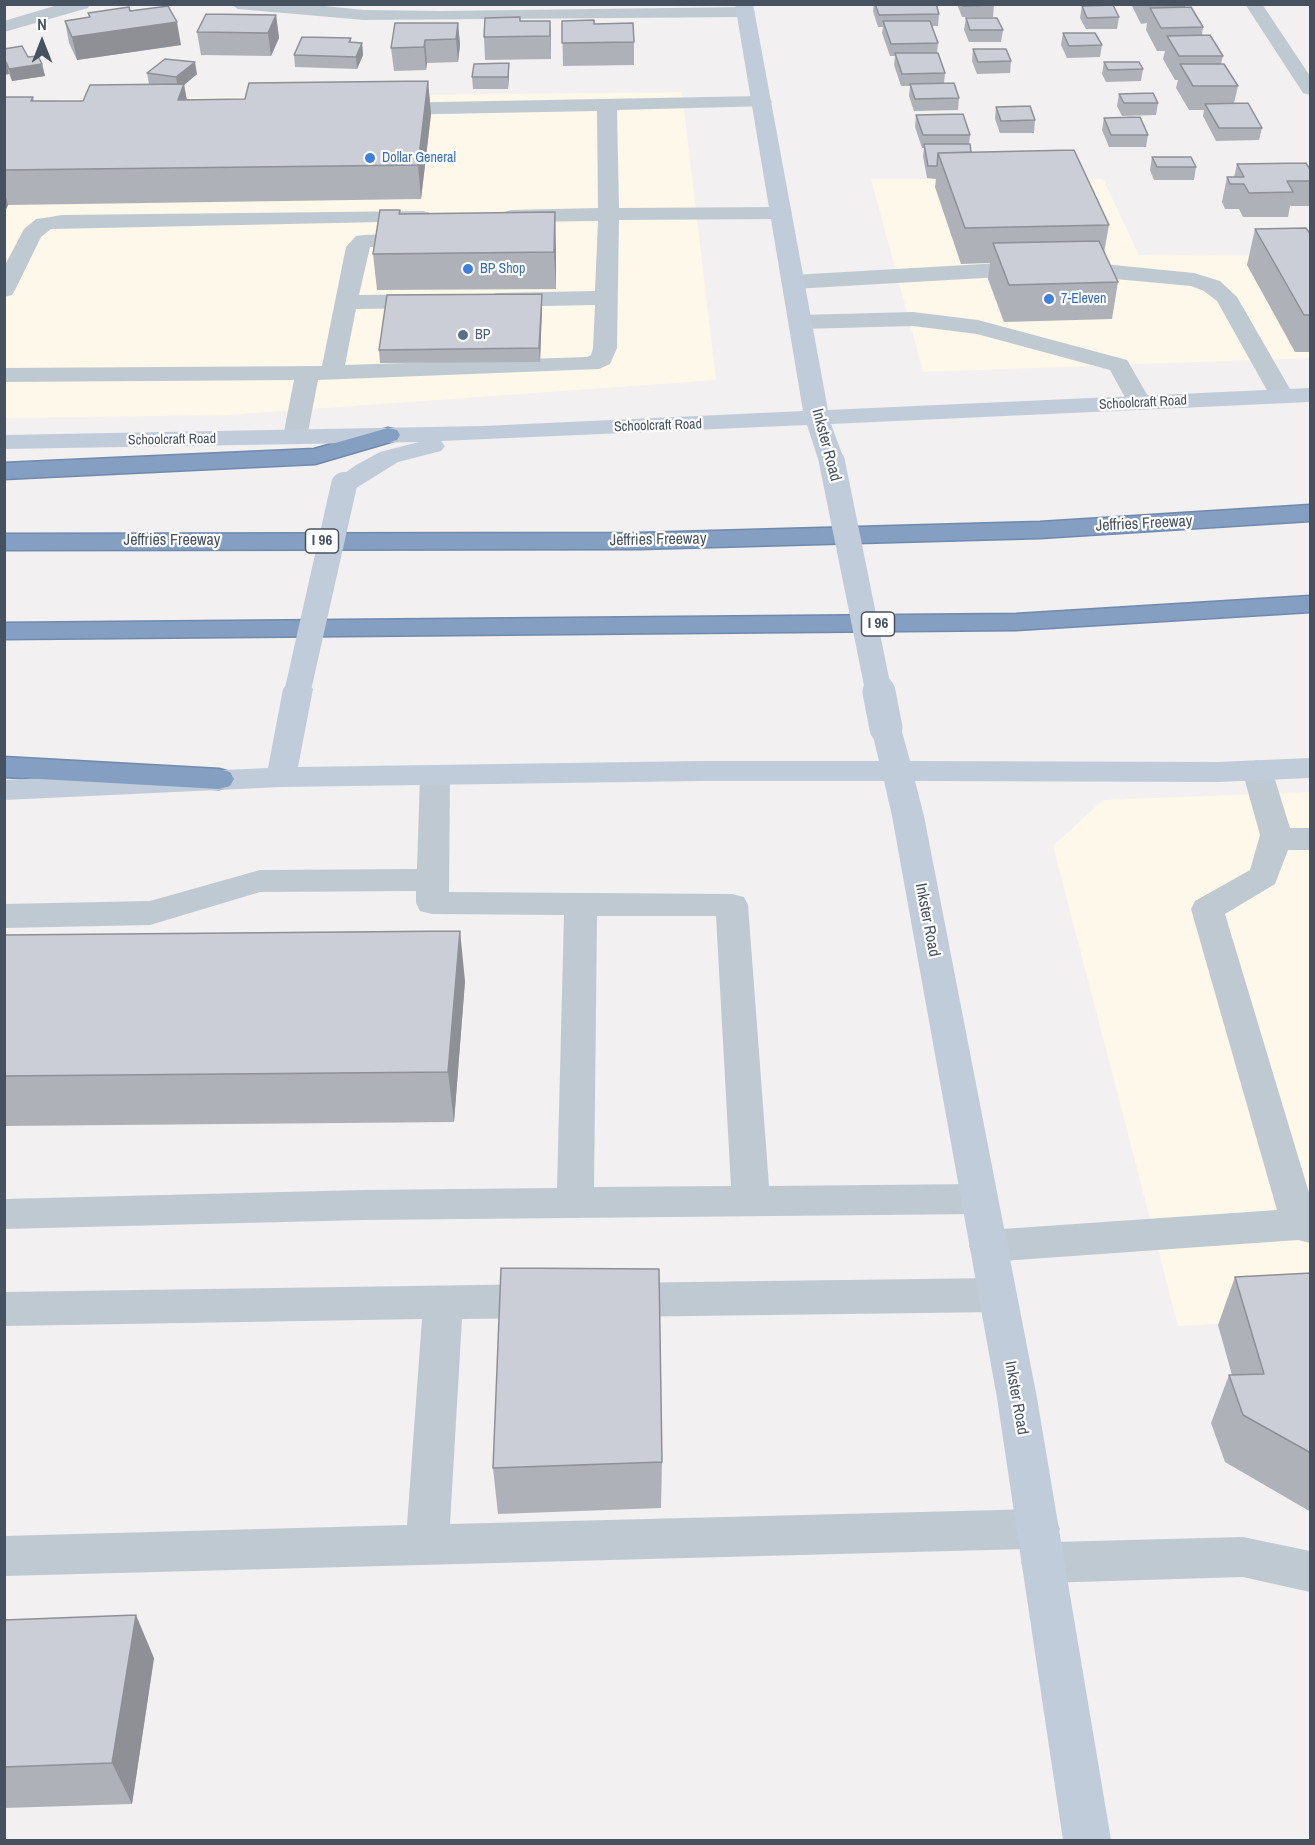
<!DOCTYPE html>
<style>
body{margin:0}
#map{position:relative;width:1315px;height:1845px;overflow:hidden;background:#f2f0f0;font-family:"Archivo Narrow",sans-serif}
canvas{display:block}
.frame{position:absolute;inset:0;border:6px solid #46525f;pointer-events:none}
.north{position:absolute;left:12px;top:12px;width:60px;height:60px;-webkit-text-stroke:4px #fff;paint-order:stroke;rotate:0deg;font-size:16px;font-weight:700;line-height:24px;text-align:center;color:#46525f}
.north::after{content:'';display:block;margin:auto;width:21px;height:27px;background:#46525f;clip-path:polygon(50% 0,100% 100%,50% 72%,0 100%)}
</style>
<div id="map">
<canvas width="1315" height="1845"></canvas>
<div class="frame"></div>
<div class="north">N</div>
</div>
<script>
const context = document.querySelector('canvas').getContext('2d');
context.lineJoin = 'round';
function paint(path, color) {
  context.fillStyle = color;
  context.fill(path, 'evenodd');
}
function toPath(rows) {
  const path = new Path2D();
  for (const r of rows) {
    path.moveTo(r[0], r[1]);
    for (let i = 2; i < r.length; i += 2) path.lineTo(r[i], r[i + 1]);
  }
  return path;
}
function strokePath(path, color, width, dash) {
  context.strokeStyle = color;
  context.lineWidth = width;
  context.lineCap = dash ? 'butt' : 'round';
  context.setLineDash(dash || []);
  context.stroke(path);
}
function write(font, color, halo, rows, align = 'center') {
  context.font = font + ' "Archivo Narrow",sans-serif';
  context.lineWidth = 4.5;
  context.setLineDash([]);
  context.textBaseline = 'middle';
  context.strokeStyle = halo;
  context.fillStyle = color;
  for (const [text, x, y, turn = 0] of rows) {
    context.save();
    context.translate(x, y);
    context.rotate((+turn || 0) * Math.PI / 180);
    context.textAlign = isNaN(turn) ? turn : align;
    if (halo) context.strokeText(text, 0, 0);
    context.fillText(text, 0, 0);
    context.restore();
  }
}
paint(toPath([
 [682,92,716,380,227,415,5,418,4,111,64,99],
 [871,179,1103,179,1139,255,1310,256,1310,358,923,372],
 [1310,792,1310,1319,1178,1326,1053,846,1103,800]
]), '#fdf8e9');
const highway = toPath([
 [388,428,397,430,400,435,397,440,315,464,4,479,4,463,314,449,388,428],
 [1310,505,1310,521,1040,538,639,549,4,550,4,534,639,533,1040,522,1310,505],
 [1310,596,1310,612,1016,630,4,639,4,623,1016,614,1310,596],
 [4,757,219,769,230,772,234,779,230,786,219,789,4,777,4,757]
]);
strokePath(highway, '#708aad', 3);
paint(toPath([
 [762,96,769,98,772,102,769,106,617,110,619,208,781,207,788,209,792,213,788,217,781,219,619,220,617,348,610,364,599,369,318,380,307,437,304,442,295,444,286,442,283,437,294,380,4,382,4,368,322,366,346,247,356,236,364,235,419,233,427,234,430,239,427,244,419,245,370,247,359,295,431,294,439,296,442,301,439,306,431,308,356,309,345,365,587,357,591,355,593,348,595,305,497,307,489,305,486,300,489,295,497,293,595,291,598,221,511,222,504,220,500,216,504,212,511,210,598,208,597,111,386,115,379,113,376,109,379,105,386,103,762,96],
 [423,211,430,213,434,217,430,221,51,229,41,237,15,290,12,295,4,297,4,267,24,229,36,219,44,218,62,215,423,211],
 [1035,261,1083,262,1194,273,1220,281,1237,297,1294,396,1291,401,1282,403,1273,401,1217,301,1204,291,1191,286,1083,276,1035,275,793,289,785,287,782,282,785,277,793,275,1035,261],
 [913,312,978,320,1127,360,1152,403,1149,408,1140,410,1131,408,1110,370,977,334,913,326,800,329,792,327,789,322,792,317,800,315,913,312],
 [1257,760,1268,763,1272,770,1290,828,1310,828,1310,850,1288,850,1275,884,1225,914,1310,1196,1310,1243,1298,1240,988,1262,974,1257,969,1246,974,1235,988,1230,1277,1210,1191,909,1195,901,1250,870,1260,835,1242,770,1246,763,1257,760],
 [435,765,446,768,450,775,449,892,732,894,744,897,748,905,769,1186,979,1184,992,1188,998,1199,992,1210,979,1214,363,1220,4,1229,4,1199,363,1190,557,1188,564,915,432,914,420,911,416,903,416,891,260,892,150,925,4,928,4,904,150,901,260,870,417,869,420,775,424,768,435,765],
 [597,916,716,916,731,1186,594,1187,597,916],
 [997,1278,1011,1283,1017,1295,1011,1307,997,1312,615,1317,601,1312,595,1300,601,1288,615,1283,997,1278],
 [546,1284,560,1289,566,1301,560,1313,546,1318,462,1319,450,1524,1038,1509,1053,1515,1060,1529,1054,1542,1243,1537,1310,1551,1310,1592,1243,1577,1043,1583,1028,1577,1021,1563,1027,1549,4,1576,4,1536,407,1525,422,1319,4,1326,4,1292,546,1284]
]), '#bfc9d2');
paint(toPath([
 [61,4,90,4,88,8,4,32,4,21,61,4],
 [230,4,305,4,364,10,442,11,746,7,752,8,755,12,752,16,746,17,364,20,238,9,230,4],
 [1245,4,1262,4,1310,76,1310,95,1303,93,1245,4]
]), '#bfc9d2');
paint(toPath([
 [735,4,753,4,828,410,1310,388,1310,402,831,424,845,462,841,467,832,470,823,467,819,462,807,425,441,441,445,446,441,451,398,462,353,490,344,493,335,490,331,485,335,480,356,465,380,452,419,442,4,449,4,435,483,426,803,411,735,4],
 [298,680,308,683,313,689,298,767,701,761,879,761,871,728,875,721,886,719,897,721,901,728,910,761,1217,762,1310,758,1310,778,1217,782,915,781,924,816,1037,1398,1111,1840,1063,1840,997,1398,892,816,884,781,701,781,281,787,4,800,4,780,268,768,283,689,288,683,298,680]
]), '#c1ccda');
paint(highway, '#849fc1');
strokePath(toPath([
 [832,462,879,694],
 [298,689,344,485]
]), '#c1ccda', 26);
strokePath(toPath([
 [879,692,886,728]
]), '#c1ccda', 33);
paint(toPath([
 [874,4,936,4,939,14,938,26,932,26,938,43,937,53,945,73,944,83,959,98,958,110,914,111,909,96,910,86,901,86,894,65,895,56,890,56,882,33,883,27,878,27,873,11],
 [957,4,994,4,993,17,962,17],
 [1131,4,1185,4,1185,7,1203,27,1202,35,1223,56,1221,64,1238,86,1234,103,1262,128,1259,140,1216,141,1203,116,1204,110,1189,110,1176,88,1178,80,1175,80,1163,59,1165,51,1157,51,1146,30,1147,23,1141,24],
 [1082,6,1119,17,1117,29,1086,29,1080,18],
 [130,11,181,45,77,60,69,43,65,21,89,17,88,13],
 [276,15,279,38,271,56,201,55,197,32],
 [966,18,1003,30,1001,42,969,42,964,30],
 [521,21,550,21,551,59,485,60,484,37],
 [562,21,594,24,634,42,634,65,563,66],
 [458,23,460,45,458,62,427,63,426,70,394,71,391,48],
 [1063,33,1102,45,1100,57,1067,58,1061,45],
 [351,38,351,42,362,43,363,55,357,69,295,67,294,55],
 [4,49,28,57,42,64,45,76,12,81,9,74,4,75],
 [973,49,1011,61,1010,73,977,74,972,61],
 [1104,62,1143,69,1141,81,1106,82,1102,74],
 [509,63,509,75,508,89,473,89,472,77],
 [147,73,197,74,184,85,187,100,245,99,428,81,431,114,421,199,8,205,4,213,4,97,33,97,34,101,83,101,149,84],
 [1119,94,1158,103,1156,115,1122,116,1117,106],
 [996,107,1035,120,1034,133,1000,133,995,119],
 [916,115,970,135,969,144,971,152,1109,225,1104,253,1118,282,1112,319,1004,322,988,279,990,263,961,264,935,187,936,179,927,178,923,156,924,148,922,148,915,127],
 [1104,118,1148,135,1146,147,1109,147,1102,130],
 [1152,157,1196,167,1194,180,1154,180,1150,170],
 [1237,164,1311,171,1311,206,1290,206,1288,217,1243,217,1239,209,1225,209,1222,202,1227,177,1234,177],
 [400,210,401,214,556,248,556,289,377,290,373,254],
 [1255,229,1311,235,1311,352,1295,352,1247,265],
 [542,294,542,307,540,362,380,363,379,350],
 [4,935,465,981,454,1122,4,1126],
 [1311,1273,1311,1512,1225,1462,1211,1423,1229,1375,1232,1375,1218,1325,1235,1277],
 [662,1462,661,1508,498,1514,493,1468],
 [4,1620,154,1658,132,1804,4,1808]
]), '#afb1b8');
paint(toPath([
 [276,15,279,38,271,56,268,33],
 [550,21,551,43,551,59,550,36],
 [177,22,181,45,77,60,72,37],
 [458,23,460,45,458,62,456,39],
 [425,40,427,63,426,70,424,47],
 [362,43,363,55,357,69,356,57],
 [6,62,9,74,4,75,4,63],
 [195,62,197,74,184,85,190,117,178,100,178,89,176,77],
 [509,63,509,75,508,89,508,77],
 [42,64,45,76,12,81,9,69],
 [428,81,431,114,421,199,418,165],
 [4,189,8,205,4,213],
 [555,212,556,248,556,289,554,252],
 [542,294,542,307,540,362,539,348],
 [460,931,465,981,454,1122,448,1072],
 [136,1615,154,1658,132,1804,112,1763]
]), '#8e9096');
const building = toPath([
 [875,4,936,4,939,14,879,15,875,4],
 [962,4,994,4,994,5,963,6,962,4],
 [1113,5,1119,17,1087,18,1082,6,1113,5],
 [168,6,177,22,72,37,65,21,90,17,88,13,129,7,130,11,168,6],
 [1191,7,1203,27,1161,28,1150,8,1191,7],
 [206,14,276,15,268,33,197,32,206,14],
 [520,17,520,21,550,21,550,36,484,37,485,18,520,17],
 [966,18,997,18,1003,30,970,30,966,18],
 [594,20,594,24,633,23,634,42,562,43,562,21,594,20],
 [883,21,930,21,938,43,891,44,883,21],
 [395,23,458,23,456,39,425,40,424,47,391,48,395,23],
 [1063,33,1095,33,1102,45,1069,46,1063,33],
 [1210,35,1223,56,1179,56,1167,36,1210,35],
 [302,37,351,38,349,42,362,43,356,57,294,55,302,37],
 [22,46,28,57,38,56,42,64,9,69,6,62,4,63,4,49,22,46],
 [973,49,1006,49,1011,61,978,62,973,49],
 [895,53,938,53,945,73,902,74,895,53],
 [165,59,195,62,176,77,147,73,165,59],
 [1104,62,1139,62,1143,69,1108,70,1104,62],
 [509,63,508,77,472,77,474,64,509,63],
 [1180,64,1224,64,1238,86,1193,86,1180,64],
 [428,81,418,165,4,170,4,97,33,97,31,101,83,101,90,85,184,84,178,100,245,99,249,83,428,81],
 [954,83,959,98,915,99,910,84,954,83],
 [1153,93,1158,103,1124,103,1119,94,1153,93],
 [1248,103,1262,128,1219,128,1205,104,1248,103],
 [1030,106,1035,120,1001,121,996,107,1030,106],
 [963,114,970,135,923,135,916,115,963,114],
 [1140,117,1148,135,1111,135,1104,118,1140,117],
 [924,144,970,144,971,152,938,153,937,166,928,166,924,144],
 [1074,150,1109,225,965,228,938,153,1074,150],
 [1152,157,1191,157,1196,167,1157,167,1152,157],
 [1306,163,1311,171,1311,181,1287,181,1293,192,1249,193,1244,184,1230,184,1227,177,1244,177,1237,164,1306,163],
 [380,210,400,210,399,214,555,212,554,252,373,254,380,210],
 [1306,228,1311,235,1311,315,1304,315,1255,229,1306,228],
 [1099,241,1118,282,1009,285,993,243,1099,241],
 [542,294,539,348,379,350,387,295,542,294],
 [460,931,448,1072,4,1076,4,935,460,931],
 [501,1268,659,1269,662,1462,493,1468,501,1268],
 [1311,1273,1311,1453,1243,1415,1229,1375,1264,1374,1235,1277,1311,1273],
 [136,1615,112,1763,4,1767,4,1620,136,1615]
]);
paint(building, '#cbced6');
strokePath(building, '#8e9096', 1.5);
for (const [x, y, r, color] of [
 [370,158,6,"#3f7fe0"],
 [468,269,6,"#3f7fe0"],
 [1049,299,6,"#3f7fe0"],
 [463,335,6,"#5c6f8a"]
]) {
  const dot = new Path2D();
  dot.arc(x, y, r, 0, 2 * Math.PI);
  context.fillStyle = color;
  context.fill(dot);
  strokePath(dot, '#fff', 2);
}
write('14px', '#366cbe', '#fff', [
 ["Dollar General",382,158],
 ["BP Shop",480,269],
 ["7-Eleven",1061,299]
], 'left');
write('14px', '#4e5e75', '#fff', [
 ["BP",475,335]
], 'left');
write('14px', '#46525f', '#fff', [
 ["Schoolcraft Road",1143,403,-3],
 ["Schoolcraft Road",658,426,-2],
 ["Schoolcraft Road",172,440,-1]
]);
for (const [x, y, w] of [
 [322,541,33],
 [878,624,33]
]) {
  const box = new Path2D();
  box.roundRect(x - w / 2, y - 12, w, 24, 4.5);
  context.fillStyle = '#fff';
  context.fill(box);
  strokePath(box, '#46525f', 1.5);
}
write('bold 15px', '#46525f', null, [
 ["I 96",322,541],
 ["I 96",878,624]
]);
write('16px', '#46525f', '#fff', [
 ["Inkster Road",826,445,75],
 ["Jeffries Freeway",1144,524,-3],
 ["Jeffries Freeway",658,540,-1],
 ["Jeffries Freeway",172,541],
 ["Inkster Road",927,920,79],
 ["Inkster Road",1016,1398,80]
]);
</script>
